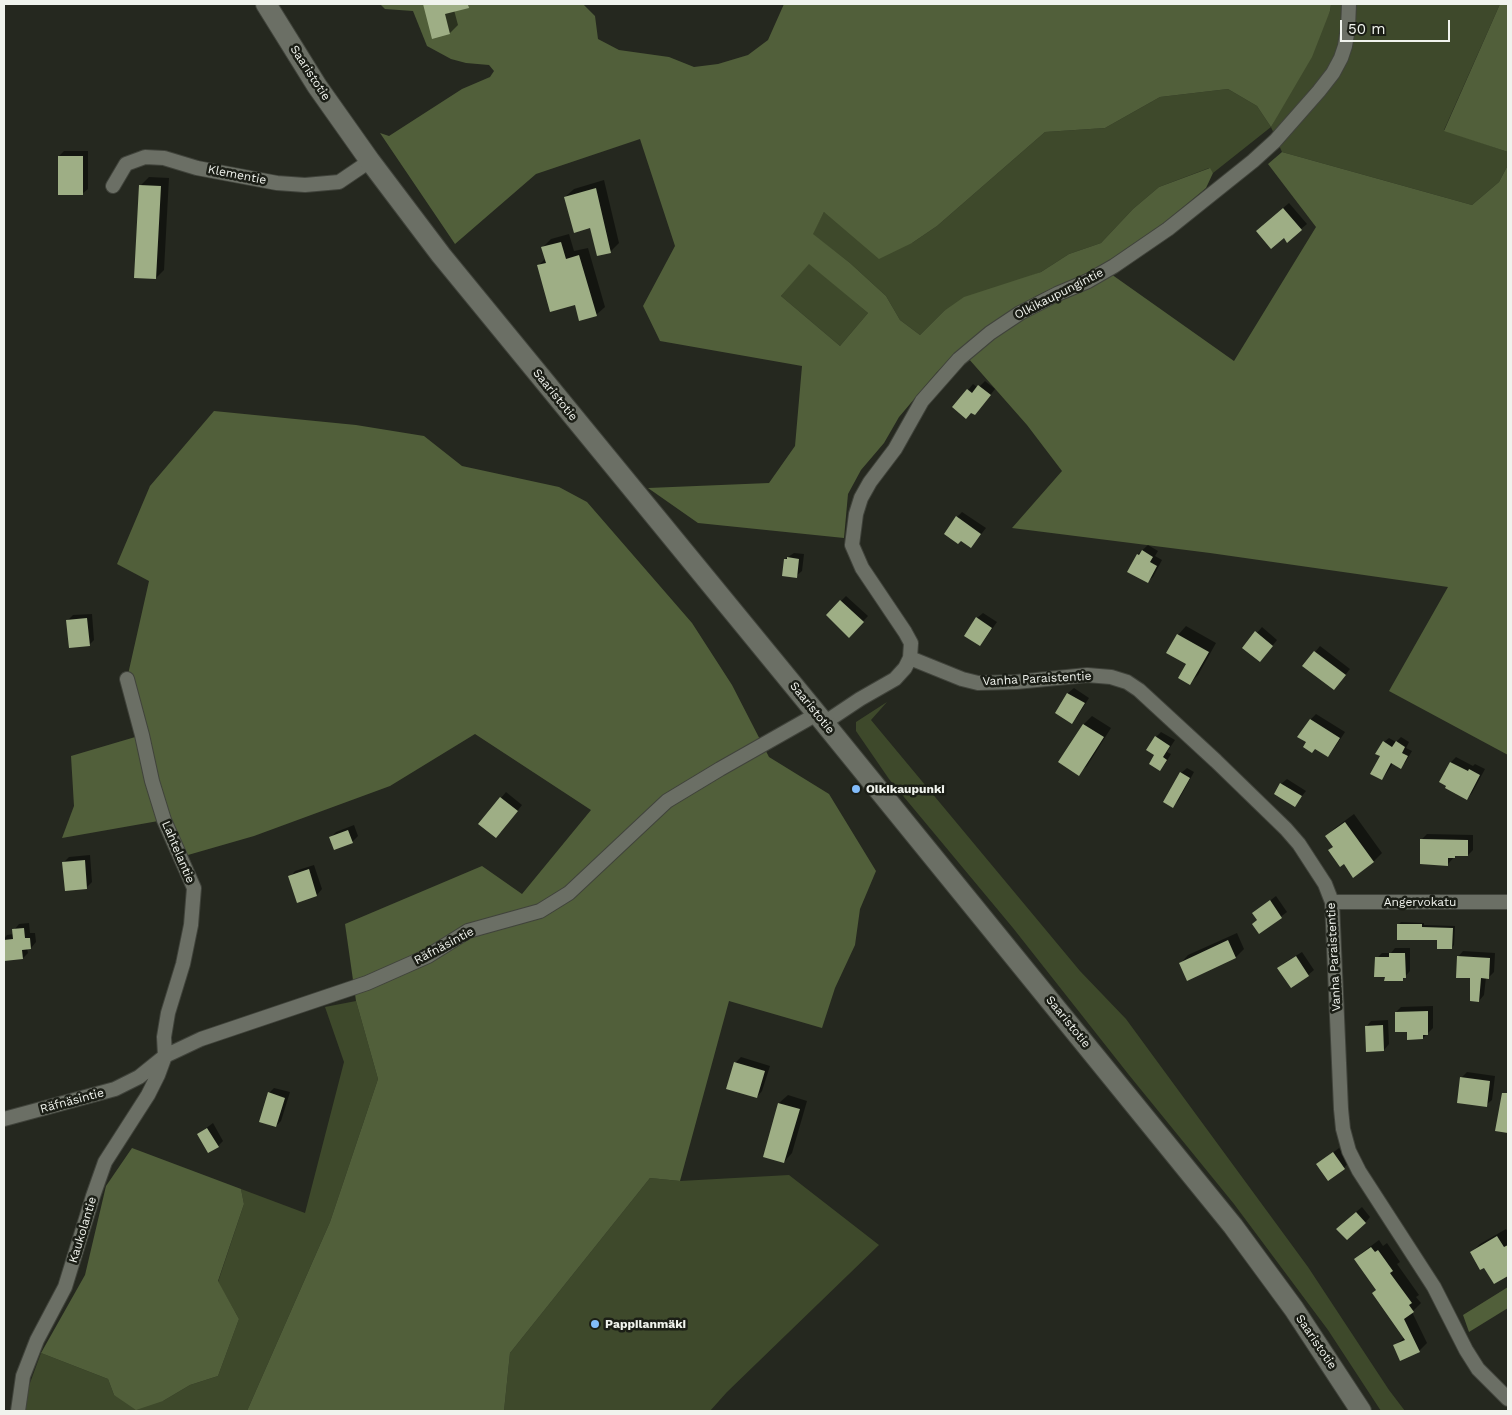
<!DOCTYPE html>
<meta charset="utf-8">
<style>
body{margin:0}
#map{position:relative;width:1512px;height:1415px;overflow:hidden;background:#25281f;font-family:"Work Sans",sans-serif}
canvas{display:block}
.frame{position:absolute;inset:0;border:5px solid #f0f3ed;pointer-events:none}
.scale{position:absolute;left:1340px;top:20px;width:110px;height:22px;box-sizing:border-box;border:2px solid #f0f3ed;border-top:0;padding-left:6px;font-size:15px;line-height:18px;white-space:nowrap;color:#f0f3ed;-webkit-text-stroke:4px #1b1e16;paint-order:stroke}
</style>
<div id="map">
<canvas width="1512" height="1415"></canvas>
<div class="frame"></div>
<div class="scale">50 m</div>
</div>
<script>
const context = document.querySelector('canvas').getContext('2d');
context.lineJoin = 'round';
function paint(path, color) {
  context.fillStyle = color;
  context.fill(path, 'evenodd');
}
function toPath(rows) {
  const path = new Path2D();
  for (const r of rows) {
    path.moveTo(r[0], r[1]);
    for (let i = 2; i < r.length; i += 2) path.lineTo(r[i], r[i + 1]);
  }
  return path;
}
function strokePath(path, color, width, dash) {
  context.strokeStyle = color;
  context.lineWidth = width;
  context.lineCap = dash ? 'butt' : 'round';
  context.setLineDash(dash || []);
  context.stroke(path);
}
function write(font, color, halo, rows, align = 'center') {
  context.font = font + ' "Work Sans",sans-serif';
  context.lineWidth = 5;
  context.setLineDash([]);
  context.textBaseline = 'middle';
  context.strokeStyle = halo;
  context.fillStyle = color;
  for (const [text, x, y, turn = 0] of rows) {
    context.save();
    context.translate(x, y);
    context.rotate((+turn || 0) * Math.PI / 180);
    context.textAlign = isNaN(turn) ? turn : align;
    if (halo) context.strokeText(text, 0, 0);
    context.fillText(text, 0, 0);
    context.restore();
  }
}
paint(toPath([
 [1331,4,1500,4,1444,130,1508,152,1508,165,1499,182,1472,205,1282,152,1271,127,1213,173,1209,168,1159,187,1133,209,1101,243,1069,254,1041,272,944,311,920,335,900,320,886,296,850,263,812,234,824,212,912,243,937,226,1045,132,1105,128,1160,97,1228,89,1257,106,1271,127,1330,11],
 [809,263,868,313,840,346,781,296],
 [887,702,871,720,1080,971,1126,1019,1308,1267,1389,1390,1405,1411,1381,1411,1328,1330,1234,1204,1129,1075,1013,928,889,779,856,731,856,722],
 [356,1001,378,1079,330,1222,247,1411,25,1411,27,1391,41,1353,108,1379,114,1395,163,1401,190,1385,218,1376,239,1319,218,1282,244,1204,241,1189,305,1213,344,1062,325,1007],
 [789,1175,879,1245,727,1392,710,1411,504,1411,510,1353,650,1178,680,1181]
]), '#3e492b');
paint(toPath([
 [380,4,583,4,595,16,598,39,619,50,669,57,694,67,718,64,748,55,768,40,784,4,1331,4,1330,11,1312,57,1271,127,1257,106,1228,89,1160,97,1105,128,1045,132,937,226,912,243,879,259,824,212,813,234,850,263,886,296,900,320,920,335,944,311,964,297,1041,272,1069,254,1101,243,1133,209,1159,187,1210,168,1213,173,1206,188,1163,224,1121,255,1093,270,1038,295,1007,314,981,332,937,372,899,417,884,443,861,470,848,494,844,538,698,523,648,488,769,483,795,446,802,366,660,341,643,306,675,246,640,139,536,174,455,244,380,133,389,136,462,89,490,77,494,71,489,65,466,63,451,59,427,46,413,11,385,9],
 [809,264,868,313,840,346,781,296],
 [1500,4,1508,4,1508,152,1444,131],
 [1282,152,1472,205,1499,182,1508,165,1508,755,1389,691,1448,587,1210,553,1012,528,1062,471,1027,425,968,358,1015,323,1046,307,1079,293,1111,274,1234,361,1316,227,1268,164],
 [214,411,356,425,424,436,462,466,559,487,587,502,692,623,732,685,769,757,829,794,876,871,860,909,855,945,835,988,822,1028,729,1001,680,1181,650,1178,510,1353,504,1411,247,1411,330,1222,378,1079,356,1001,345,924,482,866,522,894,591,810,475,734,390,786,254,836,181,857,164,820,62,838,74,806,71,756,142,735,127,679,149,581,117,564,150,486],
 [132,1148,241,1189,244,1204,218,1281,239,1319,218,1376,190,1385,163,1401,136,1410,114,1395,108,1379,41,1353,85,1275,106,1186],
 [1508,1287,1508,1308,1469,1332,1463,1315]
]), '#515f3a');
paint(toPath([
 [424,4,470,4,467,7,454,10,458,25,450,33,433,37],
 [64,151,88,151,88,189,82,194,59,156],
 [149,177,169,178,164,270,156,278,140,186],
 [604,180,619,243,611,251,598,255,590,227,565,197,574,189],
 [1289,203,1307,224,1301,229,1284,236,1263,225],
 [569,234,574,251,588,248,605,307,596,315,576,303,538,266,546,258,542,248,551,239],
 [985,381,995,389,980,408,968,390,973,384,978,388],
 [962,512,986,528,971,547,961,540,957,517],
 [1148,545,1158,551,1155,556,1162,560,1153,577,1147,582,1129,571,1138,554],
 [794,553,804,554,802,571,796,576,785,559],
 [846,596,868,616,849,636,827,615],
 [983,613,997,622,985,639,980,644,977,618],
 [92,614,94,640,89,645,67,621,73,615],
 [1186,626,1216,643,1198,675,1190,683,1188,663,1178,635],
 [1262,627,1277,640,1265,655,1244,648],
 [1320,646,1350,669,1334,689,1304,666],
 [1074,688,1089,698,1077,717,1072,722,1056,713,1068,693],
 [1316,714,1345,732,1333,750,1328,756,1299,736,1311,719],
 [1092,716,1111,728,1087,766,1078,774,1060,762,1084,724],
 [1161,732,1175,740,1167,752,1171,754,1165,764,1160,769,1156,754,1156,737],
 [1401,737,1409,742,1406,748,1412,751,1405,763,1400,767,1393,763,1386,774,1381,779,1382,756,1384,742,1389,738,1396,742],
 [1456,757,1473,766,1475,764,1485,769,1472,793,1467,799,1451,762],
 [1187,768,1194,772,1178,801,1172,806,1181,773],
 [1287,779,1306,791,1295,805,1281,784],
 [506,792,522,805,501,832,501,798],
 [1354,814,1382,853,1374,861,1354,876,1326,837,1335,828],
 [354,825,358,836,352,842,331,837,336,832],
 [1427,834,1473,835,1473,850,1468,855,1456,855,1448,864,1421,840],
 [90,855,92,882,87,887,63,863,69,857],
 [314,865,322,889,317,895,290,877,295,871],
 [1276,896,1287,912,1259,933,1258,919,1254,913],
 [1401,922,1424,923,1424,925,1455,926,1454,945,1452,948,1438,939,1398,925],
 [29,923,30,933,35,933,36,942,31,948,27,948,28,953,23,958,4,960,4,939,7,935,14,934,14,930,19,924],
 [1237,933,1244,949,1236,957,1188,980,1180,964,1188,955],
 [1395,948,1410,948,1410,971,1402,980,1386,976,1377,958,1382,953,1391,953],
 [1463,951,1495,953,1494,972,1489,977,1486,977,1484,995,1479,1001,1472,977,1458,957],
 [1302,952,1314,970,1308,975,1279,968,1284,963],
 [1433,1006,1433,1028,1423,1038,1408,1031,1396,1012,1401,1007],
 [1388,1020,1389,1044,1384,1050,1366,1027,1371,1021],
 [741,1057,770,1066,762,1091,757,1097,735,1063],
 [1467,1072,1495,1076,1492,1100,1486,1105,1461,1078],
 [274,1088,290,1092,281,1121,276,1126,269,1093],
 [788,1095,807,1101,792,1153,784,1162,779,1103],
 [213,1123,223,1141,218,1146,198,1134],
 [1339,1148,1349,1162,1344,1168,1318,1164],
 [1362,1207,1370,1217,1365,1223,1343,1223],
 [1506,1229,1508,1232,1508,1275,1494,1283,1485,1266,1472,1252,1480,1244],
 [1379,1240,1383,1246,1387,1243,1400,1262,1397,1264,1419,1295,1416,1297,1421,1303,1412,1312,1427,1343,1419,1351,1401,1359,1394,1346,1405,1337,1377,1290,1355,1260,1363,1252]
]), '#0007');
paint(toPath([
 [423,4,468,4,469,8,445,14,450,34,432,39],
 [58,156,83,156,83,195,58,195],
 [139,185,161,186,156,279,134,278],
 [596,188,611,253,597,256,590,228,574,233,564,197],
 [1283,208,1302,230,1287,243,1284,238,1271,249,1256,231],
 [561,242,566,259,579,255,597,316,579,321,575,305,550,312,537,265,546,263,541,247],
 [978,385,991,395,975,415,971,413,966,419,952,407,967,389,972,393],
 [956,516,981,534,971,548,961,541,958,544,944,534],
 [1142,550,1153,557,1150,562,1157,566,1148,583,1127,572,1137,554,1139,555],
 [787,557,799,559,797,578,782,576,784,559,787,559],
 [840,600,864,622,849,638,826,615],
 [976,617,992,628,980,646,964,636],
 [87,618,90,646,69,648,66,620],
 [1255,631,1273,646,1260,662,1242,648],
 [1177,634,1209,652,1190,685,1178,678,1186,664,1166,653],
 [1314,651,1346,675,1334,690,1302,666],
 [1067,693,1085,703,1072,724,1055,713],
 [1310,719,1340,738,1328,757,1315,749,1312,753,1303,747,1306,742,1297,737],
 [1083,724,1104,737,1079,776,1058,762],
 [1155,736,1170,746,1163,757,1167,760,1160,771,1149,764,1154,755,1146,750],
 [1383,741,1392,747,1396,741,1405,747,1402,753,1408,756,1401,769,1391,763,1382,780,1370,774,1380,756,1375,754],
 [1450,762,1468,771,1469,769,1480,775,1467,800,1445,788,1446,786,1439,782],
 [1180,772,1190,778,1173,808,1163,802],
 [1280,783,1302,796,1295,807,1274,794],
 [500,797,518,811,496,838,478,824],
 [1345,822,1374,862,1353,878,1344,864,1340,867,1328,850,1333,847,1325,836],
 [348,830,353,843,334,850,329,837],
 [1420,839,1468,840,1468,856,1455,856,1455,858,1448,858,1448,866,1420,864],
 [85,860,87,889,65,891,62,862],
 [309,869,317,896,297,903,288,876],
 [1270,900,1282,918,1259,934,1252,924,1257,920,1252,913],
 [1397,924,1422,924,1422,927,1453,928,1452,949,1437,949,1437,940,1397,940],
 [24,928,25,938,30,938,31,949,22,950,23,959,4,961,4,940,13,939,12,929],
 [1228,940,1236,958,1187,981,1179,963],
 [1389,953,1405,953,1406,978,1403,978,1403,981,1384,981,1385,977,1374,977,1375,957,1389,957],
 [1296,956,1309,976,1291,988,1277,968],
 [1457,956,1490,958,1489,979,1481,978,1479,1002,1470,1001,1470,978,1456,978],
 [1428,1011,1428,1035,1423,1035,1423,1039,1407,1040,1407,1032,1395,1032,1395,1012],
 [1383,1025,1384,1051,1366,1052,1365,1026],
 [734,1062,765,1071,757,1098,726,1089],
 [1460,1077,1490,1081,1487,1107,1457,1103],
 [268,1092,285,1098,276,1127,259,1122],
 [1502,1093,1508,1093,1508,1133,1495,1131],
 [778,1103,800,1109,784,1163,763,1157],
 [207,1128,219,1147,208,1153,197,1134],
 [1333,1152,1345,1169,1328,1181,1316,1164],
 [1356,1212,1366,1223,1347,1240,1336,1229],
 [1497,1236,1504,1247,1508,1245,1508,1276,1494,1284,1484,1268,1480,1270,1470,1252],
 [1371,1247,1375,1252,1378,1250,1393,1271,1390,1273,1412,1303,1409,1305,1414,1312,1404,1319,1420,1352,1400,1361,1393,1345,1405,1340,1372,1293,1376,1290,1354,1259]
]), '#9eae85');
const street = toPath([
 [113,186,126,164,145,157,164,158,197,168,277,183,305,185,339,182,370,161],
 [910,658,962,679,978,683,1016,682,1087,675,1111,677,1127,682,1139,690,1216,761,1286,829,1299,844,1325,884,1332,902,1341,1109,1343,1129,1349,1151,1359,1171,1434,1287,1466,1350,1478,1369,1508,1399],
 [824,723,860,699,895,679,905,668,910,658,911,643,905,632,862,568,852,545,856,514,861,498,870,482,895,449,922,401,959,359,990,333,1020,313,1057,294,1088,281,1114,266,1168,229,1253,161,1275,141,1319,91,1333,73,1341,58,1345,46,1348,28,1349,4],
 [1332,902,1508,902],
 [4,1119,115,1089,139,1077,165,1056,201,1039,367,983,428,956,468,931,540,911,569,893,667,801,720,769,817,714],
 [18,1411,23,1376,37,1340,65,1287,93,1196,105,1162,148,1095,158,1075,165,1056,164,1037,168,1013,183,964,191,925,194,888,164,820,152,781,142,735,127,679]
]);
const secondary = toPath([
 [266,4,317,86,370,161,441,255,817,714,1233,1226,1294,1309,1361,1411]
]);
strokePath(street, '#40433b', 16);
strokePath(secondary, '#40433b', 22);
strokePath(street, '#6b6f65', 14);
strokePath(secondary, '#6b6f65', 20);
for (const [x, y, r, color] of [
 [856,789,5,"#82bcfa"],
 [595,1324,5,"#82bcfa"]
]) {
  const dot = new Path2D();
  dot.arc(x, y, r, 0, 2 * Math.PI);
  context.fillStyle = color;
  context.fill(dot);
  strokePath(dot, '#1b1e16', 2);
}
write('12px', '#f0f3ed', '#1b1e16', [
 ["Saaristotie",310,73,57],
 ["Klementie",237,175,11],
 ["Olkikaupungintie",1059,294,-27],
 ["Saaristotie",555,395,51],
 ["Vanha Paraistentie",1037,679,-3],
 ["Saaristotie",812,708,51],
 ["Lahtelantie",178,852,67],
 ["Angervokatu",1420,902],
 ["Räfnäsintie",444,946,-28],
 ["Vanha Paraistentie",1334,957,-93],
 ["Saaristotie",1068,1022,51],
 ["Räfnäsintie",72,1101,-15],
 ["Kaukolantie",83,1230,-73],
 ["Saaristotie",1316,1342,56]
]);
write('bold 12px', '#f0f3ed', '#1b1e16', [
 ["Olkikaupunki",866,789],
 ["Pappilanmäki",605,1324]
], 'left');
</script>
